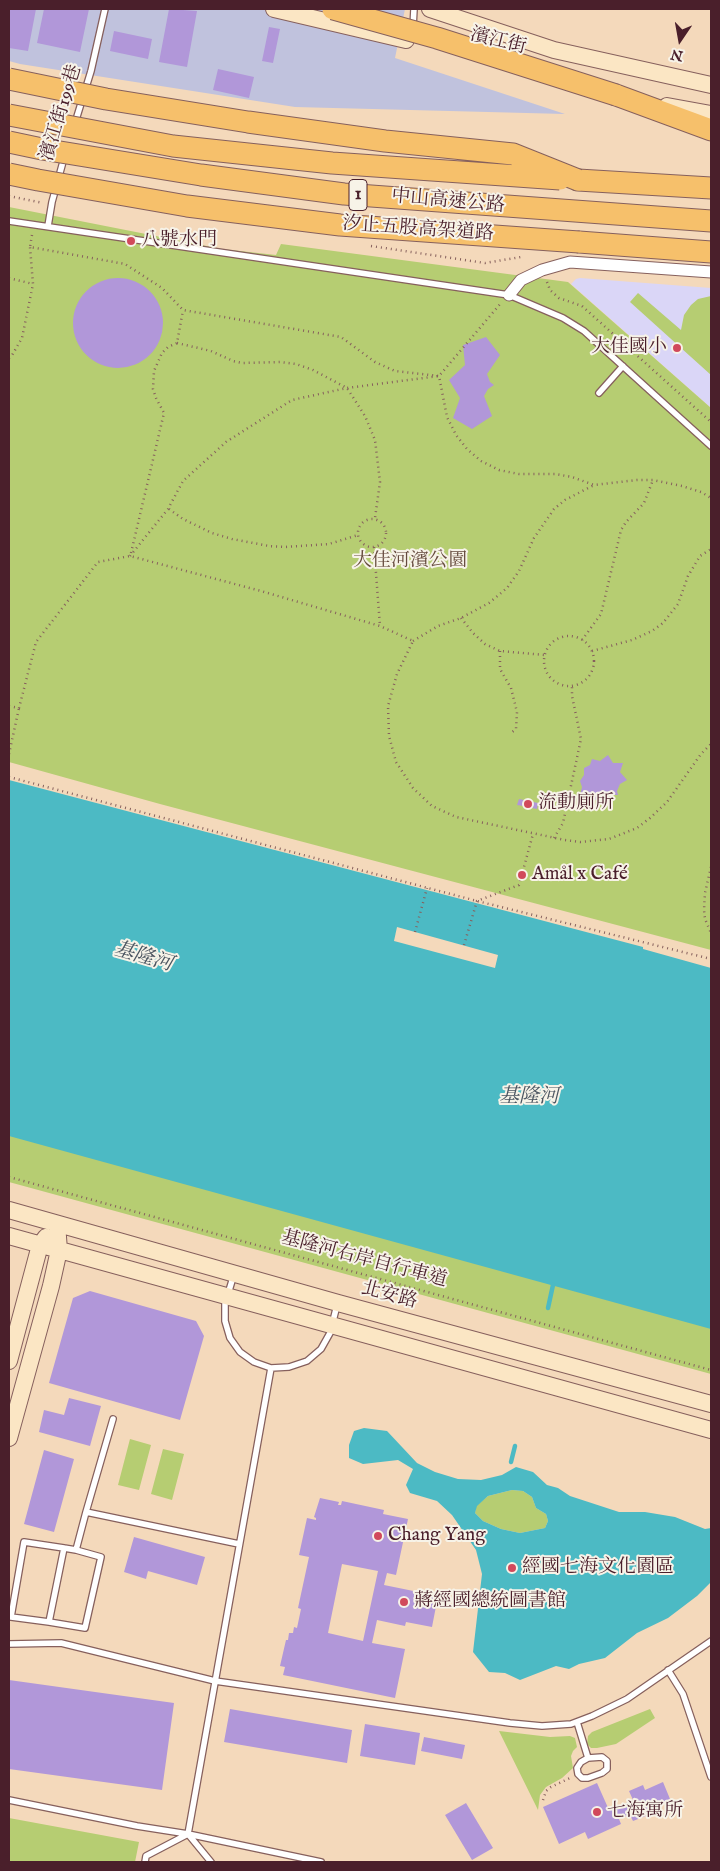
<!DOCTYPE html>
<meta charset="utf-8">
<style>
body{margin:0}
#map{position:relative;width:720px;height:1871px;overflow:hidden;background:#f4d9bb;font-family:"IM FELL English",serif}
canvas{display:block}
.frame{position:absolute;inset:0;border:10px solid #4a1f2b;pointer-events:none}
.north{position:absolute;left:655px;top:15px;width:50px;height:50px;-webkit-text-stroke:4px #f7f3e8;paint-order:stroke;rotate:192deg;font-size:14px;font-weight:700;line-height:20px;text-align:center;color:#4a1f2b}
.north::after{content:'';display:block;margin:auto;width:18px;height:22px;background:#4a1f2b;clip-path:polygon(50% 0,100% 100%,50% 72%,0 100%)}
</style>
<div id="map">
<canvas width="720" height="1871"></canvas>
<div class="frame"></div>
<div class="north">N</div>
</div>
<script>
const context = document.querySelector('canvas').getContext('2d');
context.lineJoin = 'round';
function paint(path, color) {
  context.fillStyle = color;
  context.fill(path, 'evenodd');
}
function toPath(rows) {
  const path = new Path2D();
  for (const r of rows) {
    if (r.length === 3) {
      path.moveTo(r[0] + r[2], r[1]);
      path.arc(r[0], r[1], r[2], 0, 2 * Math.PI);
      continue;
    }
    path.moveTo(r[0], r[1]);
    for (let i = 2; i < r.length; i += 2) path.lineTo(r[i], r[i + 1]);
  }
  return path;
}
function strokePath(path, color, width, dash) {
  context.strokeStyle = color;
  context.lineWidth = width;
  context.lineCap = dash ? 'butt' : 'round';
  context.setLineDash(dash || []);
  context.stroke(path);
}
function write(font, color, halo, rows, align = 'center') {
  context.font = font + ' "IM FELL English","Noto Serif TC",serif';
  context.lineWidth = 4;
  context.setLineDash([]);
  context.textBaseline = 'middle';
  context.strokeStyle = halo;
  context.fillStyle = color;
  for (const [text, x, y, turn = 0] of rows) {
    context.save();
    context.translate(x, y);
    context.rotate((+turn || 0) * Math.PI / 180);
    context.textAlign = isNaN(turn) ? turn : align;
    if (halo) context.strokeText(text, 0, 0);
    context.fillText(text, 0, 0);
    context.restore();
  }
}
paint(toPath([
 [580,278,711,288,711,408,571,284,576,279]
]), '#dad6f7');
paint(toPath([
 [9,9,405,9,395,58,565,114,295,107,20,64,9,61]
]), '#c0c2dd');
paint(toPath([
 [9,207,222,249,276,255,281,244,568,282,711,408,711,950,160,804,9,762],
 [638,293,681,330,684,315,691,305,698,299,711,296,711,375,630,302],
 [9,1123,711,1316,711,1374,9,1182],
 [130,1439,151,1445,139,1490,118,1485],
 [163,1449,184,1454,172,1500,151,1494],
 [512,1490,523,1491,532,1497,536,1508,546,1514,548,1521,545,1528,520,1533,501,1529,483,1521,475,1513,476,1506,488,1496],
 [650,1709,655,1718,616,1744,597,1748,591,1748,587,1744,588,1736,592,1732],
 [499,1731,550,1737,570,1736,575,1738,577,1747,573,1751,571,1756,573,1768,562,1778,546,1787,540,1795,538,1810],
 [9,1818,139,1842,135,1862,9,1862]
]), '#b6cd72');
paint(toPath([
 [9,780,643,947,643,949,711,968,711,1329,9,1136],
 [364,1428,387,1431,417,1463,435,1472,458,1479,481,1480,502,1475,516,1467,533,1472,547,1485,558,1488,570,1496,619,1512,645,1512,675,1517,705,1529,711,1528,711,1582,697,1596,668,1618,637,1633,605,1658,579,1664,569,1669,556,1666,520,1680,505,1673,489,1672,473,1652,482,1574,476,1550,452,1515,437,1501,410,1493,406,1485,413,1469,398,1460,363,1464,349,1458,349,1445,354,1431],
 [512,1490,523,1491,532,1497,536,1508,546,1514,548,1521,545,1528,520,1533,501,1529,483,1521,475,1513,477,1506,488,1496]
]), '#4cbac4');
paint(toPath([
 [397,927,498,955,495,968,394,941]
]), '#f4d9bb');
strokePath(toPath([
 [548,1308,553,1285],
 [511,1462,515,1446]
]), '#4cbac4', 4.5);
paint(toPath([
 [9,9,36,9,28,51,9,48],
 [44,9,89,9,80,52,37,43],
 [169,9,197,11,187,67,159,62],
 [269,27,280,29,273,63,262,61],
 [114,31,152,39,148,59,110,51],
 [218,69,254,77,249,98,213,90],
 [118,323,45],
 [486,337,500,355,487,374,490,382,494,385,488,389,484,396,492,416,472,429,453,418,460,398,449,380,465,365,463,345],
 [608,755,613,763,623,763,620,772,627,780,620,784,617,791,618,795,611,795,607,800,600,798,593,801,587,797,580,795,582,787,580,781,584,775,584,768,590,765,592,759,600,761],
 [519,799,524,800,523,806,517,805],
 [525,800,531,802,530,807,524,806],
 [533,802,538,803,537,809,532,808],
 [541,804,546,805,545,810,540,809],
 [90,1291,196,1321,204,1336,180,1420,49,1383,73,1298],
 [69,1398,101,1406,90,1446,39,1432,44,1410,64,1415],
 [44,1450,74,1459,54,1532,24,1524],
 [320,1498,339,1502,338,1505,341,1505,342,1501,384,1510,383,1514,408,1519,396,1575,387,1573,384,1585,438,1596,432,1627,406,1622,405,1626,377,1620,372,1643,405,1649,395,1698,283,1675,285,1667,280,1666,286,1640,288,1640,289,1633,293,1633,294,1627,297,1628,301,1609,298,1608,309,1557,299,1555,307,1518,316,1520,316,1518,314,1517],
 [342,1564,378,1571,363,1641,328,1633],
 [134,1537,205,1557,197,1585,148,1571,146,1579,124,1572],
 [9,1680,174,1703,162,1790,9,1769],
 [230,1709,352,1730,347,1763,224,1742],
 [365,1724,420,1733,415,1765,360,1756],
 [424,1737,465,1745,462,1759,421,1751],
 [663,1782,670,1799,649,1808,651,1814,633,1821,630,1815,619,1819,621,1824,588,1839,585,1832,559,1844,543,1807,597,1783,609,1810,633,1800,629,1791,643,1785,645,1790],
 [466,1803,493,1848,472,1860,445,1815]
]), '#b197d9');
const service = toPath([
 [413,27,414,9],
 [75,123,91,71,105,9],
 [9,221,509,295,563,318,584,331,711,446],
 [48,226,52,202,64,158],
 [599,393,623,366],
 [234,1274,225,1304,225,1321,230,1338,240,1352,254,1362,271,1368,289,1367,307,1361,321,1349,330,1333,337,1305],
 [113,1419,86,1512,239,1544],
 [64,1548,76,1550,101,1557,85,1628,49,1622,64,1548],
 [76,1550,86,1512],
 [49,1622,11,1617,24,1542,64,1548],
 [9,1644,61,1643,215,1681,510,1723,542,1726,571,1724,592,1716,627,1699,711,1641],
 [668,1670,683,1694,711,1777],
 [577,1722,588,1758,581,1762,577,1768,578,1774,582,1778,588,1778,602,1773,607,1769,607,1761,602,1757,588,1758],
 [9,1800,137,1826,188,1834,321,1862],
 [188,1834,271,1368],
 [188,1834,211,1862],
 [145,1862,146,1856,188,1834]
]);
const minor = toPath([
 [509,295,521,280,542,270,570,262,711,272]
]);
const secondary = toPath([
 [274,9,406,40],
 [430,9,554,50,711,85],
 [667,106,711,114],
 [9,1210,338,1303,711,1404],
 [9,1236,711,1430],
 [9,1361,40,1245,46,1237],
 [9,1438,51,1286,59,1250,57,1224]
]);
const motorway = toPath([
 [616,95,711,130],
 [578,180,711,188],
 [579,242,711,252]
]);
strokePath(service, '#86605d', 8);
strokePath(minor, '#86605d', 13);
strokePath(secondary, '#86605d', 18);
strokePath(motorway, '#86605d', 23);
strokePath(toPath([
 [9,196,43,203],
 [32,235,30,247,125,264,162,288,183,310,341,337,375,362,395,371,439,376,447,417,456,435,467,449,481,461,499,470,519,474,555,474,572,477,594,485,637,480,653,480,682,486,701,492,711,498],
 [371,246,485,263,521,257],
 [9,278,33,284],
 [547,282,550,290,559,298,582,306,711,422],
 [177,343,211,351,233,361,242,363,280,362,296,364,313,370,347,388,365,416,375,440,380,482,375,518],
 [9,358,11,357,22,338,33,284,30,247],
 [169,509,183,519,212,533,232,539,269,546,285,547,329,544,358,535],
 [372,533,14],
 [374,547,380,626],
 [131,553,164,413,156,398,153,389,154,371,162,353,168,347,177,343,183,310],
 [130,556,168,509,183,481,226,442,292,400,347,388,439,376,501,303],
 [461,618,473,633,485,644,500,651,545,655],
 [569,661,25],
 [582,640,601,614,621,530,626,522,644,503,653,480],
 [413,641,438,626,461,618,489,603,507,588,519,571,534,538,554,509,565,500,594,485],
 [500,651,500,669,511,688,517,712,516,729,511,733],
 [592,651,632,640,652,631,663,623,678,604,688,576,700,556,711,549],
 [9,706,19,708,36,642,98,562,130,556,261,591,380,626,413,641,397,674,388,706,389,736,396,762,413,788,432,806,456,817,565,840,580,842,609,839,637,828,650,818,667,802,701,754,711,744],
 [9,754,19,708],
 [9,777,477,901,711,959],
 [554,838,563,823,581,739,572,696,572,685],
 [711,867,705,893,704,910,705,919,711,933],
 [415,932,427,888],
 [464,945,477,901,519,885,533,834],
 [9,1177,711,1370],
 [543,1800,546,1791,551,1787,570,1778]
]), '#86605d', 2.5, [1, 4]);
strokePath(service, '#fff', 5.5);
strokePath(minor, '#fff', 11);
strokePath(secondary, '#fbe6c4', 16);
strokePath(motorway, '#f6c06b', 21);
const motorwayBridge = toPath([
 [333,9,437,38,616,95],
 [9,79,106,99,248,122,385,141,513,154,578,180],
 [9,115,173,146,332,163,560,179],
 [9,142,42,149,201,175,344,194,711,221],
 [9,174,38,180,187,206,340,225,579,242]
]);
strokePath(motorwayBridge, '#86605d', 23, []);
strokePath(motorwayBridge, '#f6c06b', 21);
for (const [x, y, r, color] of [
 [131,241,5,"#d1495b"],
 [677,348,5,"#d1495b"],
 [528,804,5,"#d1495b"],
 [522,875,5,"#d1495b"],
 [378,1536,5,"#d1495b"],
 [512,1568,5,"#d1495b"],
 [404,1602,5,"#d1495b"],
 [597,1812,5,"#d1495b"]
]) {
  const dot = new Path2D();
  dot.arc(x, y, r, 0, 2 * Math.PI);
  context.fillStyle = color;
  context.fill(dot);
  strokePath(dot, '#f7f3e8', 2);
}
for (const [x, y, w] of [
 [358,195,18]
]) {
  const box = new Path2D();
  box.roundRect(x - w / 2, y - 15.5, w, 31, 4);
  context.fillStyle = '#f7f3e8';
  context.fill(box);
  strokePath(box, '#4a1f2b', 1);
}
write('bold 18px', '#4a1f2b', null, [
 ["1",358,195]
]);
write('19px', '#4a1f2b', '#f7f3e8', [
 ["濱江街",498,42,14],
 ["濱江街199巷",62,113,-73],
 ["中山高速公路",448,202,5],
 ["汐止五股高架道路",418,230,4],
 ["基隆河右岸自行車道",364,1260,15],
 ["北安路",389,1296,15]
]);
write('19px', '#4a1f2b', '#f7f3e8', [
 ["八號水門",141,241],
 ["大佳國小",667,348,"right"],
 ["流動廁所",538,804],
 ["Amål x Café",532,875],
 ["Chang Yang",388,1536],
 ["經國七海文化園區",522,1568],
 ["蔣經國總統圖書館",414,1602],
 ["七海寓所",607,1812]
], 'left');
write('19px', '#654a3d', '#f7f3e8', [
 ["大佳河濱公園",410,562]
]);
write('italic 20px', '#4b5561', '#f7f3e8', [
 ["基隆河",143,958,16],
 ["基隆河",529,1098]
]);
</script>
